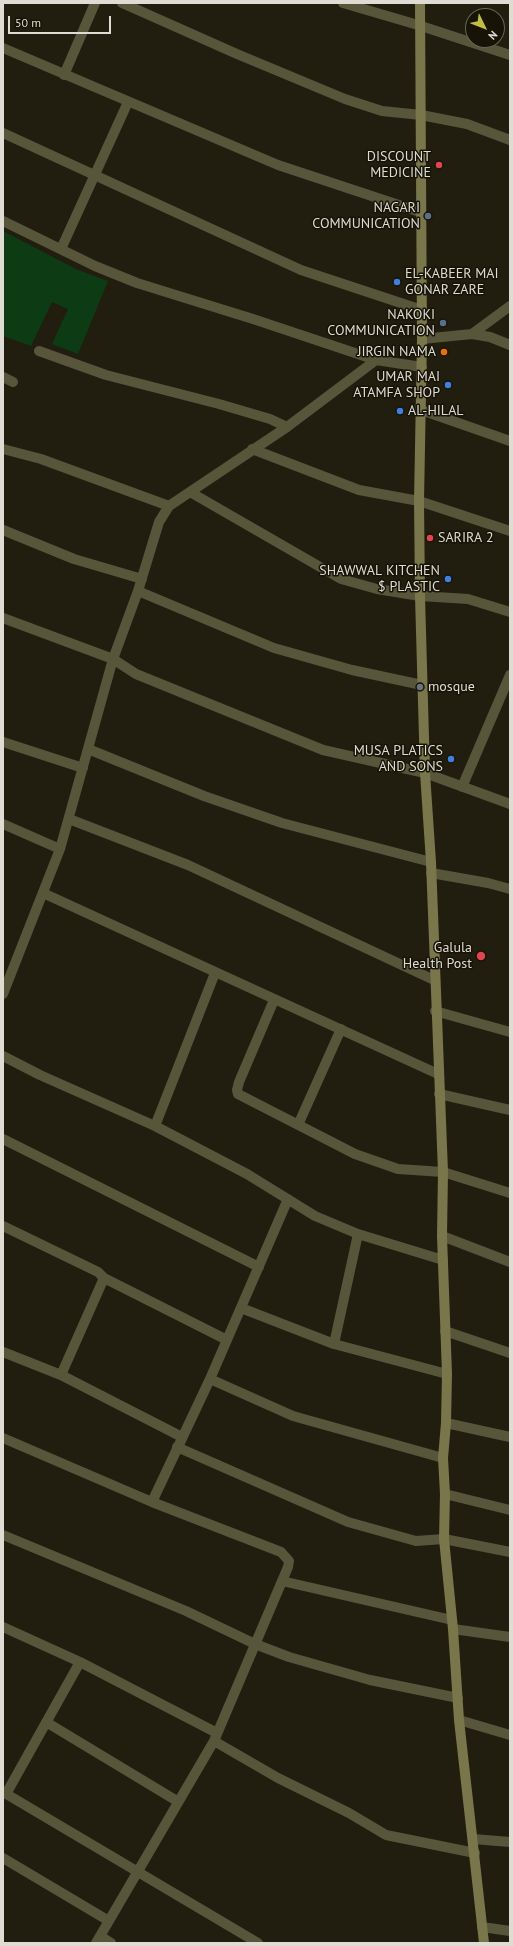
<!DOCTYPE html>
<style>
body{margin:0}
#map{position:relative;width:513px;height:1946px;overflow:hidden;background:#211e10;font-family:"PT Sans",sans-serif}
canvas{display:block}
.frame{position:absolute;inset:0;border:4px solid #dedcd3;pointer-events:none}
.north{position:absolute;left:465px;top:8px;width:40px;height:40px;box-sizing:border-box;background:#171407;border:1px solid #676459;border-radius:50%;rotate:133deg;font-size:11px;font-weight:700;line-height:16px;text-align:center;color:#dedcd3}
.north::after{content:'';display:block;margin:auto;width:14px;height:18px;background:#bebf42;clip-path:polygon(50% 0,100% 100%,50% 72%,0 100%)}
.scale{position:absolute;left:8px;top:16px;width:103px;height:18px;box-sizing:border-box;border:2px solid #dedcd3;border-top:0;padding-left:5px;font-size:12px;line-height:14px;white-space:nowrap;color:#dedcd3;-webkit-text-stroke:3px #171407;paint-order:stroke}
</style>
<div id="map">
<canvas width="513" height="1946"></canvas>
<div class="frame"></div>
<div class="north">N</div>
<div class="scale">50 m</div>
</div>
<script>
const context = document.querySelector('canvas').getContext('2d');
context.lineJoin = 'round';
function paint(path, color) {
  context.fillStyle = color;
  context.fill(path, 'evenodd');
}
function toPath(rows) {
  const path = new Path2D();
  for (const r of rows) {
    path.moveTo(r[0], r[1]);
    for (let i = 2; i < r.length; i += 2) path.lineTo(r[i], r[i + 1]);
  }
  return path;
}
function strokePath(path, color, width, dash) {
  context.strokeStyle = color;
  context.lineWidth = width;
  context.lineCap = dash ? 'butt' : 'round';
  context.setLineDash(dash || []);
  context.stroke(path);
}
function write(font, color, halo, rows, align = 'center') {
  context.font = font + ' "PT Sans",sans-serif';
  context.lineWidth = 3;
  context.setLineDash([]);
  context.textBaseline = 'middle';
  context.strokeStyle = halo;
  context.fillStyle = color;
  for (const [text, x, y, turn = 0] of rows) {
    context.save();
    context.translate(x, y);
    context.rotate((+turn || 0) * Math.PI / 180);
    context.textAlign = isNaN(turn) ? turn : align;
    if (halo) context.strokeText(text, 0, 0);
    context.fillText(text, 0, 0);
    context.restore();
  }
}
paint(toPath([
 [3,231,76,269,108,281,78,354,52,344,68,309,52,302,31,346,3,336]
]), '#0d3b13');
strokePath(toPath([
 [122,3,237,54,345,99,382,111,421,115,467,124,510,140],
 [343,3,418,25,510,55],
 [3,48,278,165,420,212],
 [64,75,95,3],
 [3,133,301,270,422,310],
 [3,221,95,266,137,283,253,319,376,360,422,367],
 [61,249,128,102],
 [472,334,510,306],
 [422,339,472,334,490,337,510,345],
 [39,351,106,375,219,404,270,419,287,427],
 [3,377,13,382],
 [421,410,510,441],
 [3,449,41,459,169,506],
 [252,449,359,490,419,501,510,531],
 [190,492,341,579,377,589,420,596,468,599,510,612],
 [3,530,74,559,142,579],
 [138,591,274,648,352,670,422,685],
 [3,618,113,659,136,674,323,750,425,773,510,804],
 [3,742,83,768],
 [88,749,204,796,282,823,431,862],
 [462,787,510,675],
 [69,819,188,865,434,980],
 [3,824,60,849],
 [431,873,488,883,510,889],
 [43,893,438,1074],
 [3,994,60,849,113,659,138,591,159,522,169,506,287,427,376,360],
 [274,1000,239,1082,237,1090,238,1094,355,1154,398,1169,443,1172,510,1193],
 [435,1011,510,1032],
 [3,1056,40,1075,155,1126,247,1174,315,1216,358,1234,443,1260],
 [439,1094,510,1110],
 [298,1125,341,1029],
 [155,1126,215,973],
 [3,1139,259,1267],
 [3,1226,98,1272,104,1278,227,1340],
 [442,1236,510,1262],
 [241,1308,334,1344,447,1374],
 [445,1331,510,1353],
 [334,1344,358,1234],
 [3,1352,61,1375,182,1437],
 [61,1375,104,1278],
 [210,1379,293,1416,443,1458],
 [446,1423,510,1437],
 [3,1438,152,1502,281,1552,289,1561,288,1567,214,1741,96,1943],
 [177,1447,348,1522,416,1541,444,1539,510,1552],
 [445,1494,510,1510],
 [152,1502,210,1379,288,1199],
 [3,1535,186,1611,255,1644,289,1657,370,1680,458,1698],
 [282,1581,452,1620],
 [3,1627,80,1662,217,1733],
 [453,1629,510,1637],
 [459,1720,510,1735],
 [46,1722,177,1801],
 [214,1741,278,1778,349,1813,386,1835,475,1853],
 [3,1792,258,1943],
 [6,1794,80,1662],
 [473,1839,510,1842],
 [3,1858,109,1921],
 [482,1927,510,1931],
 [100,1936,111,1943]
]), '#57563b', 10);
strokePath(toPath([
 [420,3,422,339,419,501,420,596,425,773,431,862,443,1172,442,1236,447,1374,446,1423,443,1458,445,1494,444,1539,453,1629,459,1720,484,1943]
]), '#78764a', 10);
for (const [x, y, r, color] of [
 [439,165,4,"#e0444e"],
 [428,216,4,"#5c6f8a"],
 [397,282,4,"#3f7fe0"],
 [443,323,4,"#5c6f8a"],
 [444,352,4,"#e8710a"],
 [448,385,4,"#3f7fe0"],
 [400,411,4,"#3f7fe0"],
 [430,538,4,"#e0444e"],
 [448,579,4,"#3f7fe0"],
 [420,687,4,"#6b7280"],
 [451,759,4,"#3f7fe0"],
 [481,956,5,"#e0444e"]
]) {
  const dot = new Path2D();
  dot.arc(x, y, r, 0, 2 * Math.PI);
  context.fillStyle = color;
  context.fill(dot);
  strokePath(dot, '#171407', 1.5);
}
write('14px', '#dedcd3', '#171407', [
 ["DISCOUNT",431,157],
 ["MEDICINE",431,173],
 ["NAGARI",420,208],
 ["COMMUNICATION",420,224],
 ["EL-KABEER MAI",405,274,"left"],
 ["GONAR ZARE",405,290,"left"],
 ["NAKOKI",435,315],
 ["COMMUNICATION",435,331],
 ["JIRGIN NAMA",436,352],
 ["UMAR MAI",440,377],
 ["ATAMFA SHOP",440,393],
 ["AL-HILAL",408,411,"left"],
 ["SARIRA 2",438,538,"left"],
 ["SHAWWAL KITCHEN",440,571],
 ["$ PLASTIC",440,587],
 ["mosque",428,687,"left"],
 ["MUSA PLATICS",443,751],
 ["AND SONS",443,767],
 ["Galula",472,948],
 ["Health Post",472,964]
], 'right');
</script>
